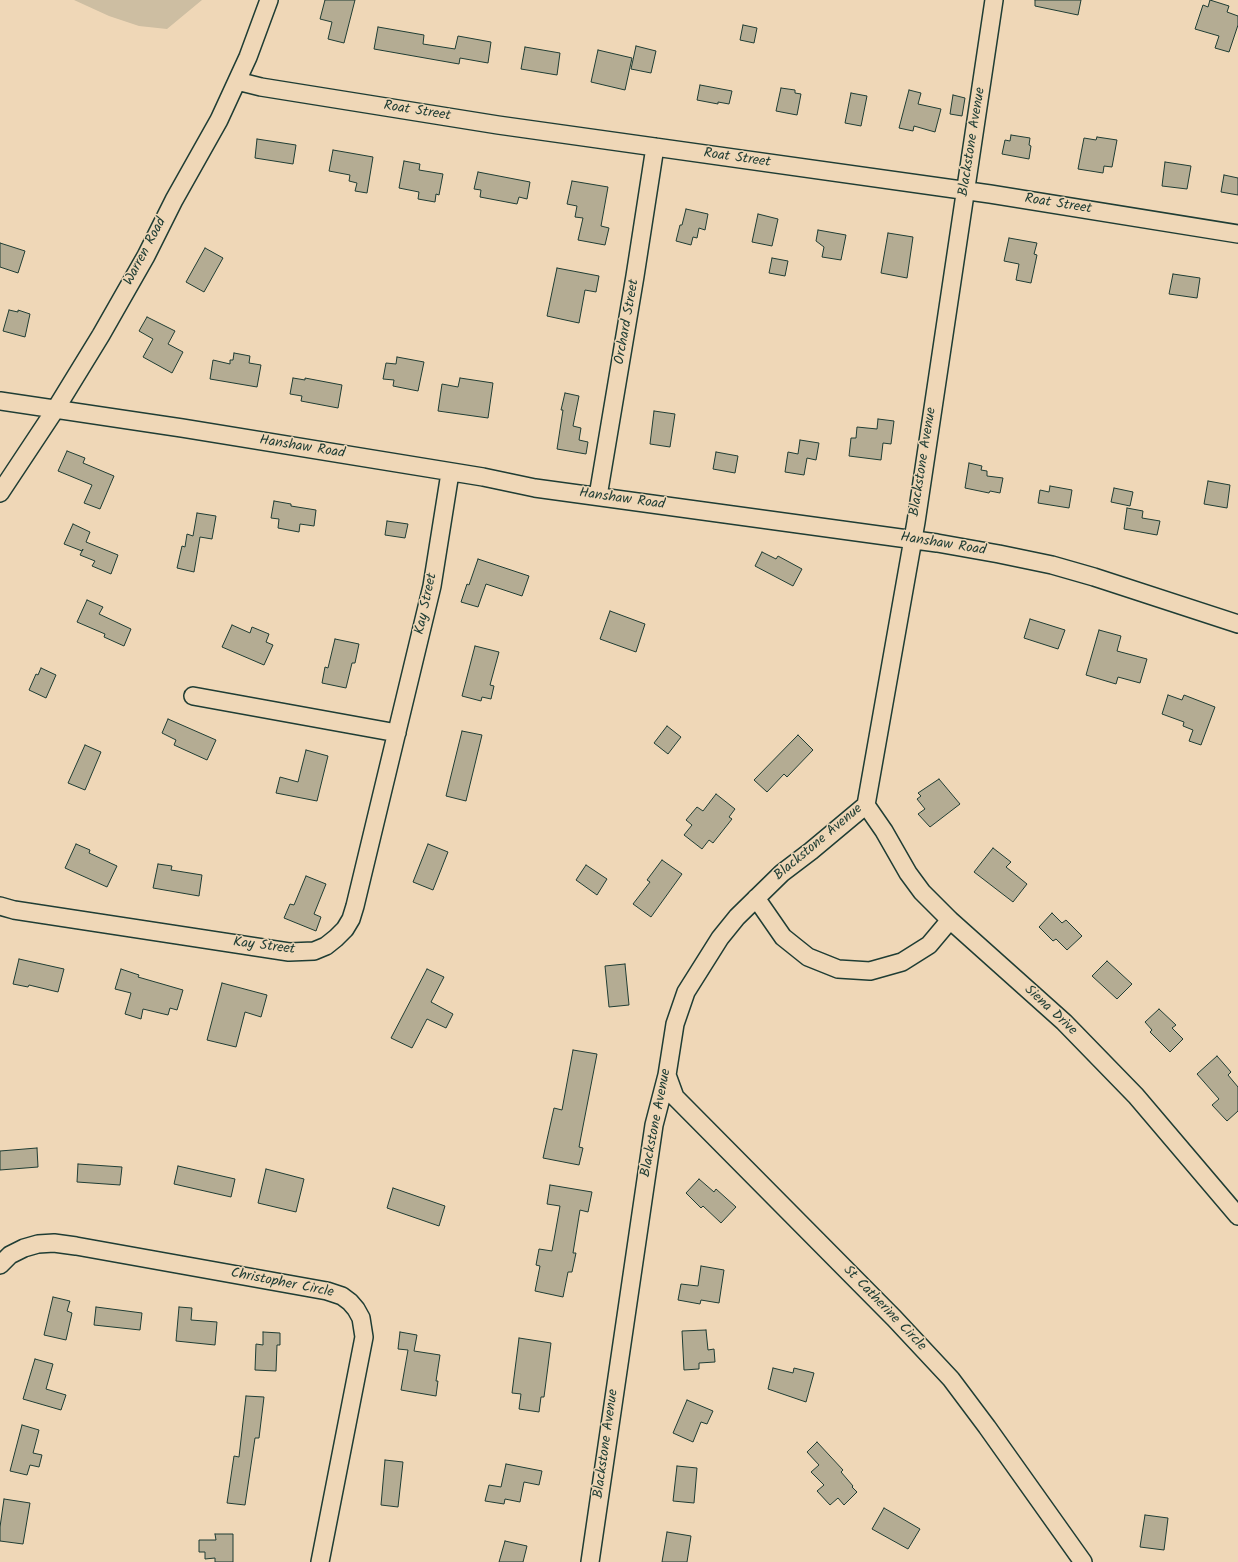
<!DOCTYPE html>
<style>
body{margin:0}
canvas{display:block;background:#efd7b7}
</style>
<canvas width="1238" height="1562"></canvas>
<script>
const context = document.querySelector('canvas').getContext('2d');
context.lineJoin = 'round';
function paint(path, color) {
  context.fillStyle = color;
  context.fill(path, 'evenodd');
}
function toPath(rows) {
  const path = new Path2D();
  for (const r of rows) {
    path.moveTo(r[0], r[1]);
    for (let i = 2; i < r.length; i += 2) path.lineTo(r[i], r[i + 1]);
  }
  return path;
}
function strokePath(path, color, width, dash) {
  context.strokeStyle = color;
  context.lineWidth = width;
  context.lineCap = dash ? 'butt' : 'round';
  context.setLineDash(dash || []);
  context.stroke(path);
}
function write(font, color, halo, rows, align = 'center') {
  context.font = font + ' Kalam,sans-serif';
  context.lineWidth = 3;
  context.setLineDash([]);
  context.textBaseline = 'middle';
  context.strokeStyle = halo;
  context.fillStyle = color;
  for (const [text, x, y, turn = 0] of rows) {
    context.save();
    context.translate(x, y);
    context.rotate((+turn || 0) * Math.PI / 180);
    context.textAlign = isNaN(turn) ? turn : align;
    if (halo) context.strokeText(text, 0, 0);
    context.fillText(text, 0, 0);
    context.restore();
  }
}
paint(toPath([
 [74,0,202,0,167,29,139,26,109,16]
]), '#cdbea2');
const building = toPath([
 [325,0,355,0,344,43,328,39,332,22,320,19,325,0],
 [1035,0,1081,0,1078,15,1035,6,1035,0],
 [1210,0,1229,6,1227,12,1238,16,1238,25,1229,52,1215,48,1219,36,1195,29,1203,5,1208,7,1210,0],
 [743,25,757,28,754,43,740,40,743,25],
 [378,27,424,35,423,44,455,49,458,36,491,42,488,63,460,58,459,64,374,49,378,27],
 [636,46,656,51,651,73,631,69,636,46],
 [525,47,560,53,557,75,521,69,525,47],
 [598,50,632,58,625,90,591,82,598,50],
 [700,85,732,91,729,104,718,102,718,104,697,100,700,85],
 [781,88,795,90,795,93,801,94,797,115,776,111,781,88],
 [909,90,921,93,918,104,941,109,935,132,914,126,913,131,899,128,909,90],
 [851,93,867,96,861,126,845,123,851,93],
 [953,95,965,98,962,116,950,114,953,95],
 [1011,135,1030,138,1029,145,1031,146,1029,159,1002,154,1005,140,1010,141,1011,135],
 [1097,137,1117,140,1112,167,1104,166,1103,173,1078,169,1084,138,1096,140,1097,137],
 [257,139,296,145,293,164,255,158,257,139],
 [333,150,373,157,367,193,355,191,357,183,349,181,350,175,329,171,333,150],
 [404,161,420,164,419,170,443,174,439,195,436,194,435,202,418,199,419,192,399,188,404,161],
 [1165,162,1191,166,1187,189,1162,186,1165,162],
 [478,172,530,182,527,199,519,197,517,204,480,197,481,190,474,189,478,172],
 [1224,175,1238,178,1238,195,1221,192,1224,175],
 [572,181,608,187,601,226,609,228,605,245,578,240,583,218,575,217,577,206,567,204,572,181],
 [686,209,708,214,705,230,699,228,697,238,693,237,691,245,676,241,680,225,682,225,686,209],
 [758,214,778,219,772,246,752,242,758,214],
 [818,230,846,235,841,260,822,257,824,247,816,241,818,230],
 [888,233,913,237,907,278,881,273,888,233],
 [1009,238,1037,243,1034,254,1037,255,1031,283,1016,280,1019,264,1004,261,1009,238],
 [0,243,25,251,18,273,0,267,0,243],
 [205,248,223,258,204,292,186,282,205,248],
 [772,258,788,261,785,276,769,273,772,258],
 [557,268,599,276,596,292,585,290,579,323,547,316,557,268],
 [1173,274,1200,278,1197,298,1169,294,1173,274],
 [9,310,18,312,18,310,30,314,25,337,3,331,9,310],
 [147,317,175,331,168,344,183,352,172,373,143,357,153,339,139,331,147,317],
 [234,353,250,356,249,363,261,365,257,387,210,379,213,360,230,364,230,360,233,360,234,353],
 [397,357,424,362,418,391,393,386,394,380,383,379,386,363,396,364,397,357],
 [293,378,305,380,305,378,342,385,338,408,301,401,302,396,290,394,293,378],
 [460,378,493,383,488,418,438,411,442,384,458,387,460,378],
 [565,393,579,396,573,426,581,428,579,440,588,442,586,454,557,449,563,410,561,410,565,393],
 [654,411,675,414,670,447,650,444,654,411],
 [878,419,894,421,891,444,883,443,881,460,849,456,851,438,856,438,857,427,877,429,878,419],
 [800,440,819,443,816,460,807,458,804,475,785,472,788,452,798,454,800,440],
 [67,451,85,458,83,463,114,476,100,509,84,503,92,485,58,471,67,451],
 [716,452,738,456,735,473,713,469,716,452],
 [969,463,982,466,981,470,987,471,987,476,1003,478,1000,493,990,491,989,493,965,488,969,463],
 [1208,481,1230,485,1227,508,1204,504,1208,481],
 [1050,486,1072,490,1069,508,1038,503,1040,490,1049,492,1050,486],
 [1114,488,1133,492,1130,506,1111,502,1114,488],
 [274,501,291,504,291,506,316,510,314,526,300,524,299,532,278,528,279,519,271,518,274,501],
 [1127,508,1143,511,1142,518,1160,521,1157,535,1124,529,1127,508],
 [197,513,216,516,212,539,200,537,194,572,177,568,182,546,185,547,187,534,193,536,197,513],
 [387,521,408,524,405,538,385,535,387,521],
 [73,524,90,532,86,542,118,555,111,574,92,566,95,561,80,555,83,549,82,551,64,544,73,524],
 [762,552,776,559,778,556,802,569,793,586,755,566,762,552],
 [478,559,529,576,522,596,486,584,478,607,461,602,467,584,469,585,478,559],
 [87,600,103,607,99,614,131,629,124,646,104,637,105,634,77,622,87,600],
 [610,611,645,624,636,652,600,639,610,611],
 [1030,619,1065,630,1058,649,1024,638,1030,619],
 [232,625,250,633,252,627,269,634,266,642,273,645,264,665,222,647,232,625],
 [1099,630,1121,636,1117,651,1147,659,1140,683,1118,677,1116,684,1086,675,1099,630],
 [335,639,359,644,355,663,352,663,346,688,322,683,325,667,328,668,335,639],
 [475,646,499,652,490,685,494,686,491,699,482,697,481,701,462,696,475,646],
 [41,668,56,675,46,698,29,690,36,674,38,675,41,668],
 [1168,695,1182,700,1184,695,1215,707,1201,745,1189,741,1193,730,1183,726,1184,722,1162,714,1168,695],
 [168,719,216,740,207,760,174,745,176,740,162,733,168,719],
 [667,726,681,737,668,754,654,743,667,726],
 [462,731,482,735,466,801,446,796,462,731],
 [798,735,813,750,787,777,784,774,767,792,754,780,798,735],
 [85,745,101,752,85,790,68,783,85,745],
 [306,750,328,756,317,801,276,793,280,777,298,782,306,750],
 [939,779,960,804,930,827,918,814,925,809,917,799,921,796,918,793,939,779],
 [716,794,735,809,729,817,732,819,713,843,709,840,702,849,684,835,692,825,686,820,697,807,703,811,716,794],
 [76,844,90,850,89,853,117,866,107,887,65,868,76,844],
 [428,844,448,852,433,890,413,882,428,844],
 [993,848,1011,862,1006,867,1027,884,1013,902,974,872,993,848],
 [662,860,682,874,651,917,633,904,650,882,647,880,662,860],
 [158,864,172,866,171,870,202,875,199,896,153,888,158,864],
 [586,865,607,879,597,895,576,880,586,865],
 [306,876,326,884,314,914,321,917,316,931,284,918,290,904,294,905,306,876],
 [1052,913,1062,923,1066,920,1082,936,1067,950,1056,939,1053,941,1039,927,1052,913],
 [19,959,64,969,58,992,29,985,28,987,13,984,19,959],
 [1107,961,1132,984,1117,999,1092,976,1107,961],
 [625,964,629,1005,609,1007,605,966,625,964],
 [121,969,139,975,138,977,183,990,177,1010,170,1008,168,1015,143,1009,141,1019,125,1014,131,993,115,989,121,969],
 [427,969,444,977,431,1002,453,1014,446,1028,427,1019,412,1048,391,1038,427,969],
 [222,983,267,995,261,1017,245,1012,236,1047,207,1040,222,983],
 [1159,1009,1176,1025,1172,1028,1183,1039,1170,1052,1150,1032,1152,1030,1145,1022,1159,1009],
 [573,1050,597,1054,579,1147,583,1148,579,1165,543,1158,554,1108,562,1110,573,1050],
 [1217,1056,1231,1072,1228,1075,1238,1087,1238,1111,1227,1121,1212,1105,1219,1099,1197,1074,1217,1056],
 [37,1148,38,1167,0,1170,0,1151,37,1148],
 [78,1164,122,1167,120,1185,77,1182,78,1164],
 [178,1166,235,1179,231,1197,174,1184,178,1166],
 [266,1169,304,1179,296,1212,258,1203,266,1169],
 [699,1179,714,1192,716,1189,736,1207,721,1223,703,1206,701,1208,686,1193,699,1179],
 [550,1185,592,1192,588,1212,580,1210,573,1253,576,1253,572,1272,568,1272,563,1297,535,1291,540,1266,536,1265,539,1249,552,1251,560,1206,547,1204,550,1185],
 [393,1188,445,1206,439,1226,387,1208,393,1188],
 [701,1266,724,1270,719,1303,701,1300,700,1304,678,1300,681,1284,698,1286,701,1266],
 [53,1297,70,1301,67,1311,72,1313,66,1340,44,1335,53,1297],
 [96,1307,142,1313,140,1330,94,1325,96,1307],
 [179,1307,192,1308,191,1320,217,1322,215,1345,176,1341,179,1307],
 [706,1330,708,1350,714,1349,715,1362,699,1363,699,1369,684,1370,682,1331,706,1330],
 [263,1332,280,1333,280,1345,277,1345,276,1371,255,1370,256,1344,263,1345,263,1332],
 [400,1332,417,1335,414,1351,440,1355,436,1381,438,1381,436,1396,401,1390,408,1350,398,1349,400,1332],
 [519,1338,551,1343,544,1397,541,1397,539,1412,519,1409,521,1394,512,1393,519,1338],
 [35,1359,53,1364,46,1389,66,1395,61,1410,23,1399,35,1359],
 [773,1368,793,1373,794,1368,814,1373,806,1402,768,1389,773,1368],
 [246,1396,264,1397,259,1438,255,1438,245,1505,227,1503,234,1456,239,1457,246,1396],
 [687,1400,713,1411,707,1424,701,1422,693,1442,673,1433,687,1400],
 [22,1425,39,1430,33,1453,42,1455,39,1467,30,1465,27,1475,10,1471,22,1425],
 [817,1442,843,1470,841,1472,853,1486,852,1487,857,1492,844,1505,838,1498,830,1505,817,1491,824,1485,811,1472,819,1465,807,1452,817,1442],
 [385,1460,403,1462,398,1507,381,1505,385,1460],
 [506,1464,542,1471,539,1485,524,1482,520,1502,505,1499,504,1504,485,1501,489,1485,501,1487,506,1464],
 [677,1466,697,1468,694,1503,673,1501,677,1466],
 [4,1499,30,1503,23,1544,0,1541,0,1527,4,1499],
 [884,1508,920,1529,908,1549,872,1529,884,1508],
 [1145,1515,1168,1518,1164,1550,1140,1547,1145,1515],
 [667,1532,691,1536,687,1562,662,1562,667,1532],
 [215,1534,233,1534,233,1562,215,1562,215,1558,205,1559,205,1552,199,1552,199,1540,216,1540,215,1534],
 [505,1541,527,1546,523,1562,499,1562,505,1541]
]);
paint(building, '#b4ac93');
strokePath(building, '#1f3d34', 1);
const minor = toPath([
 [237,81,261,87,498,125,990,194,1238,234],
 [0,401,182,428,483,477,535,488,937,543,999,554,1052,565,1094,577,1238,624],
 [0,493,55,410,101,335,146,256,174,200,219,120,248,57,269,0],
 [598,496,635,276,655,147],
 [193,696,397,733],
 [866,805,884,831,908,873,922,892,950,920,1064,1022,1136,1096,1238,1216],
 [756,898,783,937,808,957,838,969,870,971,902,962,929,945,950,920],
 [0,906,14,910,289,952,314,951,326,946,336,938,345,929,351,919,355,906,432,586,450,473],
 [667,1075,675,1097,894,1318,951,1379,987,1427,1083,1562],
 [0,1265,10,1255,24,1248,38,1244,54,1243,76,1246,327,1291,342,1296,350,1302,356,1309,361,1318,364,1337,320,1562],
 [590,1562,654,1125,667,1075,675,1024,686,992,720,938,737,917,782,873,811,851,866,805,916,522,994,0]
]);
strokePath(minor, '#1f3d34', 20);
strokePath(minor, '#efd7b7', 17);
write('14px', '#1f3d34', '#efd7b7', [
 ["Roat Street",417,112,9],
 ["Blackstone Avenue",973,142,-81],
 ["Roat Street",737,159,8],
 ["Roat Street",1058,205,9],
 ["Warren Road",146,252,-62],
 ["Orchard Street",628,322,-80],
 ["Hanshaw Road",302,448,9],
 ["Blackstone Avenue",924,462,-81],
 ["Hanshaw Road",622,500,8],
 ["Hanshaw Road",943,545,9],
 ["Kay Street",427,604,-78],
 ["Blackstone Avenue",819,843,-40],
 ["Kay Street",264,947,7],
 ["Siena Drive",1050,1011,43],
 ["Blackstone Avenue",657,1123,-79],
 ["Christopher Circle",282,1284,11],
 ["St Catherine Circle",884,1309,46],
 ["Blackstone Avenue",607,1444,-82]
]);
</script>
